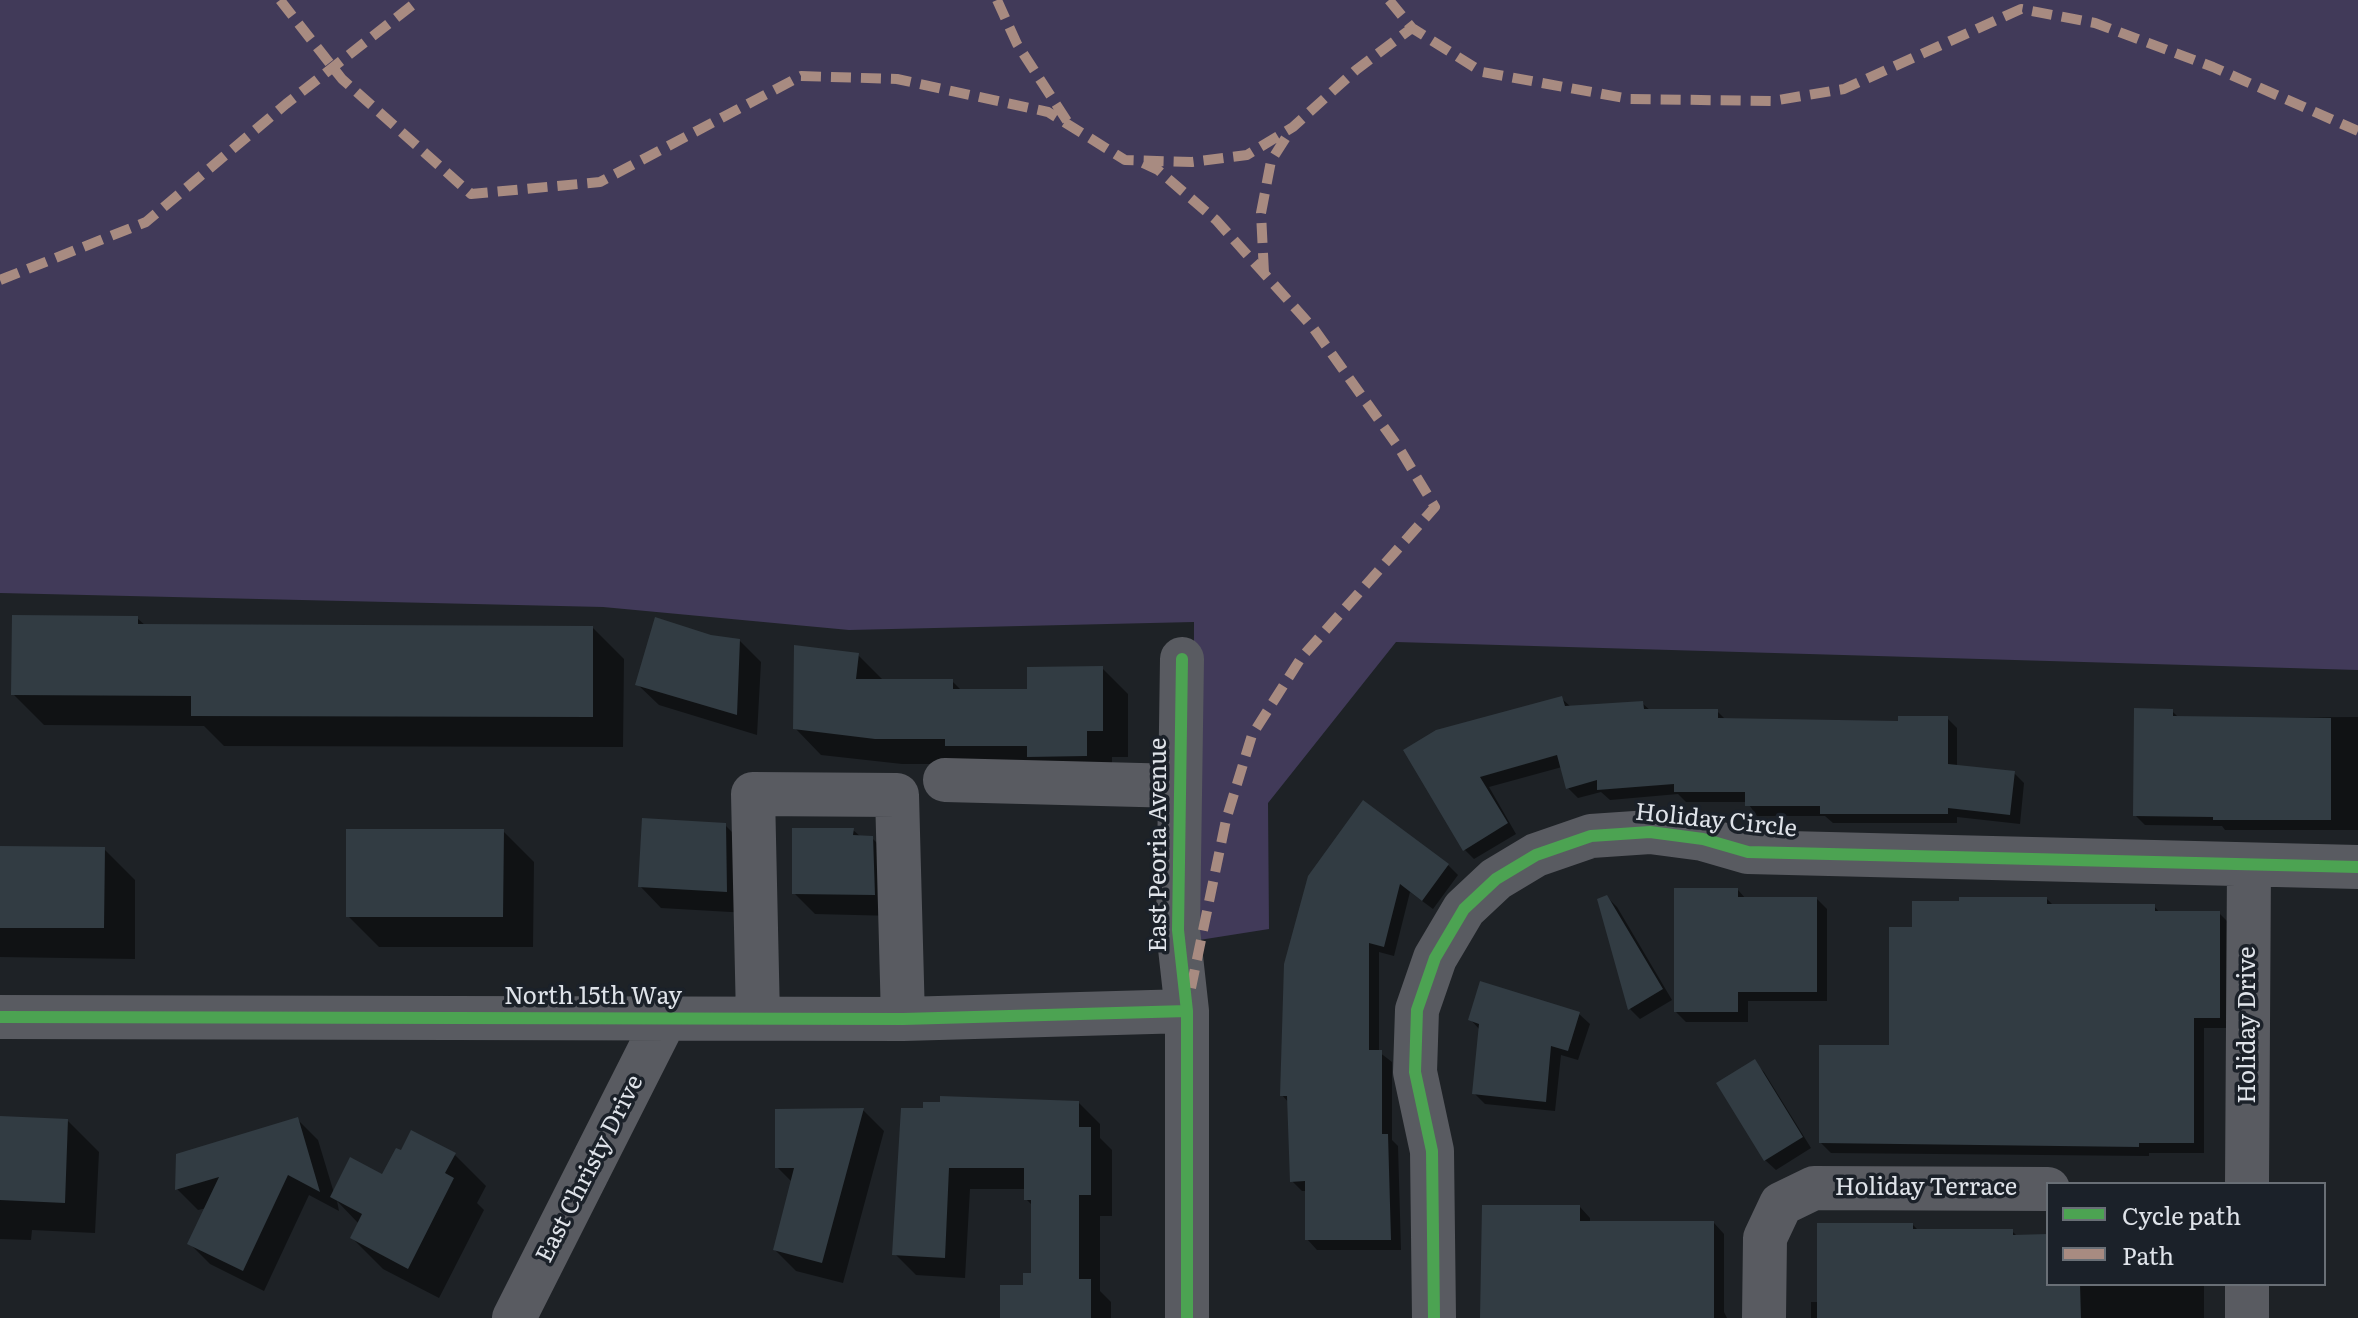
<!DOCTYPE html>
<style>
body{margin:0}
#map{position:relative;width:2358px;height:1318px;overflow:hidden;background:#1e2226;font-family:Literata,serif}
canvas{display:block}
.legend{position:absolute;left:2046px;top:1182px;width:280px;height:104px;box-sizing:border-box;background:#1b2129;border:2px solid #696f76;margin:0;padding:10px 14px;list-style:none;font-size:24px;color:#dfe3e9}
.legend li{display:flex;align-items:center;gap:16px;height:40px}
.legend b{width:40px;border:2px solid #696f76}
</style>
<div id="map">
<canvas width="2358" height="1318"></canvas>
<ul class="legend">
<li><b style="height:10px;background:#4ca352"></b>Cycle path</li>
<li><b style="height:10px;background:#a88b81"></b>Path</li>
</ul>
</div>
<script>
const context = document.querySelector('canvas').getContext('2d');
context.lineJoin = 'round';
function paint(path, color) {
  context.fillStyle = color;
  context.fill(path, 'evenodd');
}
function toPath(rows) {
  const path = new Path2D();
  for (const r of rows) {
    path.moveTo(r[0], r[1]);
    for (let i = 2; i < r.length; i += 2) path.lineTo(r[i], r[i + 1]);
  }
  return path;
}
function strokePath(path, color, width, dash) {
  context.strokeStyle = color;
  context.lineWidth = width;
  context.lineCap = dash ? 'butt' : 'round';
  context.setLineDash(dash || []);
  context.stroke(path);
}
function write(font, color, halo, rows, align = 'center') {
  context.font = font + ' Literata,serif';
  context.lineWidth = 7;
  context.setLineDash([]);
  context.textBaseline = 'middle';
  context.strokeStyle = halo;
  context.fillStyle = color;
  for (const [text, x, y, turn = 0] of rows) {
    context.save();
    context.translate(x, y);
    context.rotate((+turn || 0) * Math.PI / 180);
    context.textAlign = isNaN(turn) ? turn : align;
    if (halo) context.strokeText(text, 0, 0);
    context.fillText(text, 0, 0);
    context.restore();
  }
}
paint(toPath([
 [0,0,2358,0,2358,670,1396,642,1268,803,1269,929,1193,941,1194,622,849,630,603,607,0,593]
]), '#413a59');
paint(toPath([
 [137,618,146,626,593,628,624,659,623,747,224,746,204,726,44,725,13,694],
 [710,637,740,641,761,662,757,735,659,705,637,684],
 [858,655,884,681,952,681,962,691,1029,691,1102,668,1128,694,1128,757,1112,757,1112,781,966,764,902,764,821,755,795,728],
 [1561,698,1571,707,1642,703,1651,711,1717,711,1726,720,1900,723,1947,718,1957,728,1957,767,2014,773,2024,783,2020,824,1957,817,1957,823,1833,823,1825,816,1757,816,1747,802,1686,802,1678,794,1610,800,1601,792,1578,798,1568,788,1562,767,1489,787,1516,834,1474,859,1464,849,1405,751],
 [2172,711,2179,718,2358,717,2358,830,2225,830,2222,826,2145,825,2135,815],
 [725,825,746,846,748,913,661,908,640,886],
 [853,830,861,837,872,838,893,859,895,916,815,914,794,893],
 [503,831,534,862,533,947,379,947,348,916],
 [0,848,104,849,135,880,135,959,0,957],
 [1448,865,1458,875,1433,909,1410,892,1394,956,1379,952,1379,1052,1392,1062,1392,1140,1398,1146,1401,1250,1317,1250,1307,1239,1307,1191,1302,1191,1292,1181,1289,1103,1282,1095,1310,876],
 [1738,890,1746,899,1817,899,1827,909,1827,1001,1748,1001,1748,1022,1686,1022,1676,1012],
 [1607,897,1617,907,1672,1000,1640,1019,1630,1009,1599,900],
 [2047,899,2054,906,2154,906,2160,913,2219,913,2229,923,2229,1028,2204,1028,2204,1153,2149,1153,2149,1156,1831,1153,1821,1143,1891,1047,1914,929],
 [1579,1014,1590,1024,1578,1060,1561,1055,1555,1111,1485,1104,1475,1094,1480,1030,1470,1019],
 [1754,1062,1764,1072,1811,1148,1776,1170,1765,1160],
 [1079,1103,1100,1124,1100,1138,1112,1150,1112,1216,1100,1216,1100,1291,1111,1302,1111,1318,1002,1318,1033,1275,1033,1206,1026,1199,1026,1189,970,1189,965,1278,916,1275,895,1254,903,1110],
 [863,1110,884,1131,843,1283,796,1271,775,1250,792,1182,777,1167],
 [0,1118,68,1121,99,1152,95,1233,32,1230,31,1240,0,1239],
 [297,1119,318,1140,334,1193,455,1155,486,1186,477,1203,484,1210,439,1298,383,1269,352,1238,359,1224,337,1201,339,1211,309,1195,264,1291,210,1264,189,1243,207,1208,198,1210,177,1189],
 [1580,1207,1590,1218,1590,1223,1714,1223,1724,1234,1724,1312,1727,1318,1483,1318],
 [1913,1225,1919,1231,2012,1231,2018,1237,2048,1237,2048,1284,2204,1284,2204,1318,1811,1318,1811,1302,1819,1302]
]), '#0007');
paint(toPath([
 [12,615,138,616,138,624,593,626,593,717,191,716,191,696,11,695],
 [655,617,711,635,740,639,737,715,635,685],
 [794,645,859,653,856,679,953,679,953,689,1027,689,1027,667,1103,666,1103,731,1087,731,1087,756,1027,757,1027,746,945,746,945,739,875,739,793,729],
 [1562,696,1565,706,1643,701,1644,709,1718,709,1718,718,1898,721,1898,716,1948,716,1948,764,2015,771,2010,815,1948,808,1948,814,1820,814,1820,806,1745,806,1745,792,1674,792,1674,784,1597,790,1597,780,1566,789,1557,755,1480,777,1508,823,1463,851,1403,750,1436,730],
 [2134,708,2173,709,2173,716,2331,718,2331,820,2213,820,2213,817,2133,816],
 [1363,800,1449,864,1422,901,1400,884,1384,947,1369,943,1369,1050,1382,1050,1382,1134,1388,1134,1391,1240,1305,1240,1305,1181,1290,1182,1287,1096,1280,1096,1284,964,1308,876],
 [642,818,726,823,727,892,638,887],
 [792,828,854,828,853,835,873,836,875,895,792,894],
 [346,829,504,829,503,917,346,917],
 [0,846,105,847,104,928,0,928],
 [1674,888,1738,888,1738,897,1817,897,1817,992,1738,992,1738,1012,1674,1012],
 [1607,895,1663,989,1628,1010,1597,899],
 [1959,897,2047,897,2047,904,2155,904,2155,911,2220,911,2220,1018,2194,1018,2194,1143,2139,1143,2139,1147,1819,1143,1819,1045,1889,1045,1889,927,1912,927,1912,901,1959,901],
 [1480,981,1580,1012,1568,1051,1551,1046,1546,1102,1472,1094,1479,1024,1468,1020],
 [1755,1059,1803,1137,1764,1161,1716,1083],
 [940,1096,1079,1101,1079,1127,1091,1127,1091,1195,1079,1195,1079,1279,1091,1279,1091,1318,1000,1318,1000,1285,1023,1285,1023,1273,1031,1273,1031,1200,1024,1200,1024,1168,949,1168,945,1258,892,1255,901,1108,923,1108,923,1102,940,1102],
 [864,1108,822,1263,773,1250,794,1168,775,1168,775,1109],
 [0,1116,68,1119,65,1203,0,1200],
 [298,1117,320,1192,288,1175,243,1271,187,1244,219,1177,175,1190,176,1154],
 [411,1130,456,1153,445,1173,454,1178,408,1269,350,1238,362,1214,330,1197,350,1157,382,1174,396,1148,401,1150],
 [1482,1205,1580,1205,1580,1221,1714,1221,1714,1318,1480,1318],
 [1817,1223,1913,1223,1913,1229,2013,1229,2013,1235,2048,1234,2048,1284,2080,1284,2081,1318,1817,1318]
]), '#323c43');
strokePath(toPath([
 [1182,659,1178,930,1187,1011,1187,1318],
 [945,780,1179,786],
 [0,1017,903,1019,1187,1011],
 [758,1018,753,794,897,795,903,1019],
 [2247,1184,2249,866],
 [2247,1284,2247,1318],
 [514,1318,665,1019],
 [1434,1318,1432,1151,1415,1072,1417,1010,1435,958,1464,909,1496,879,1536,855,1591,836,1650,832,1703,839,1748,852,2358,867],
 [1764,1318,1765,1238,1781,1204,1814,1188,2048,1189]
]), '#595b61', 44);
strokePath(toPath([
 [280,0,342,79,471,194,600,182,801,76,897,79,1048,112,1125,160,1192,162,1247,155,1293,127,1356,70,1412,28],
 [997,0,1017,44,1067,121],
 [1389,0,1412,28,1482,72,1630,99,1772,101,1844,89,2021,9,2095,23,2213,67,2358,131],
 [1143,163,1158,170,1216,220,1314,329,1399,448,1435,507,1301,658,1252,735,1226,820,1191,988],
 [1264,273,1261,213,1271,161,1290,131],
 [0,280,146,222,286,104,419,0]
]), '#a88b81', 10, [20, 10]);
strokePath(toPath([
 [1182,659,1178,930,1187,1011,1187,1318],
 [0,1017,903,1019,1187,1011],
 [1434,1318,1432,1151,1415,1072,1417,1010,1435,958,1464,909,1496,879,1536,855,1591,836,1650,832,1703,839,1748,852,2358,867]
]), '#4ca352', 12);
write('24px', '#dfe3e9', '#1b2129', [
 ["Holiday Circle",1716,821,6],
 ["East Peoria Avenue",1159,845,-90],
 ["North 15th Way",593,997],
 ["Holiday Drive",2248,1025,-90],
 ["East Christy Drive",590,1169,-63],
 ["Holiday Terrace",1926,1188]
]);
</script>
